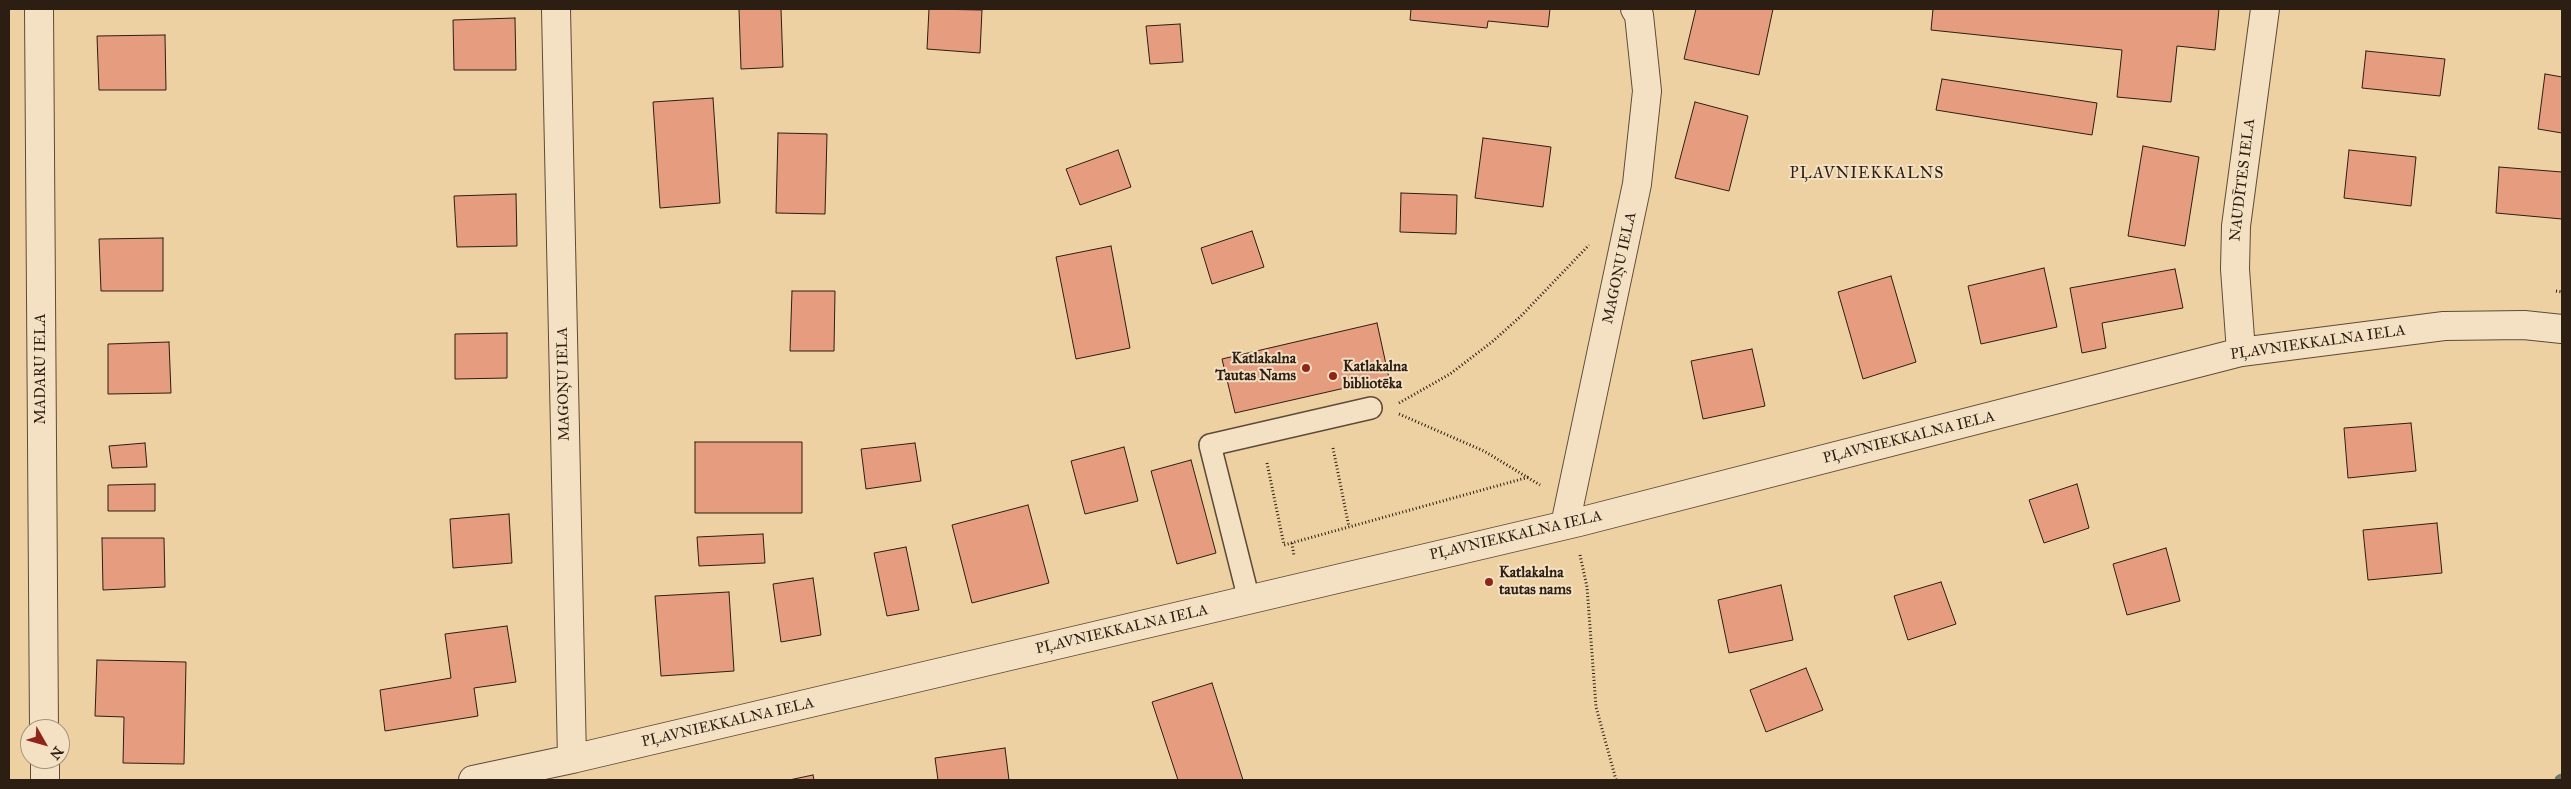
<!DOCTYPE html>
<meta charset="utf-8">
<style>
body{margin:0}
#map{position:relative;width:2571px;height:789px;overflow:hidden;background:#eed1a3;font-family:"IM FELL Great Primer",serif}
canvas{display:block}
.frame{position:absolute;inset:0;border:10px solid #2c1e13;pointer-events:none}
.north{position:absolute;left:20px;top:719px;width:50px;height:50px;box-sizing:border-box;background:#f4e1c3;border:1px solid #a4937d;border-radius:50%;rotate:128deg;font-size:14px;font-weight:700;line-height:20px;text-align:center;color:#2c1e13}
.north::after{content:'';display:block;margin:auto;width:18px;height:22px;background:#8f2418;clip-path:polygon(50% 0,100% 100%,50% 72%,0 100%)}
</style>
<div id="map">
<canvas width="2571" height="789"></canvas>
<div class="frame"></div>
<div class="north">N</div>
</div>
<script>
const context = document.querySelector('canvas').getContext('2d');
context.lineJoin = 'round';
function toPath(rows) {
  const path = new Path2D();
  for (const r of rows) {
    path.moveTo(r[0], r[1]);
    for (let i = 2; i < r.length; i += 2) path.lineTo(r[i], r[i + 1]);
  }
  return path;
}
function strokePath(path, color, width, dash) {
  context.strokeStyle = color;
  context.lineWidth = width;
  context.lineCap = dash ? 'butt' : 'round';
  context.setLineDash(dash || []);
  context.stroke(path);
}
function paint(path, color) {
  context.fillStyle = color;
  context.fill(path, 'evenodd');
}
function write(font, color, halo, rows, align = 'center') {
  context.font = font + ' "IM FELL Great Primer",serif';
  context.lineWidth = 4;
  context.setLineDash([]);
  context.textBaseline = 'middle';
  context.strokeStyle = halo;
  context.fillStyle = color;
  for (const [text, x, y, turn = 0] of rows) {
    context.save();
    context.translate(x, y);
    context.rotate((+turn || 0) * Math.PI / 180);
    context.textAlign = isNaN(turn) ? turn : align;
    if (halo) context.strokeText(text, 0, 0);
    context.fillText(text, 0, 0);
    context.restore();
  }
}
strokePath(toPath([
 [2560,780,2562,779]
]), '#6f7a68', 11);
const building = toPath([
 [739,9,781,9,783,67,741,69,739,9],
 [929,9,982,10,980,53,927,49,929,9],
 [1411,9,1550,9,1548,27,1488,21,1487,28,1410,20,1411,9],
 [1696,9,1773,9,1759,75,1684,59,1696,9],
 [1933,9,2219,9,2215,50,2177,46,2171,102,2117,97,2122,50,1931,30,1933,9],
 [515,18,516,70,454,70,453,20,515,18],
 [1180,24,1183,62,1150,64,1146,26,1180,24],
 [165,35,166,90,99,90,97,36,165,35],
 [2366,51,2445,59,2440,96,2362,88,2366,51],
 [2545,74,2562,77,2562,133,2538,129,2545,74],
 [1942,79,2097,103,2092,135,1936,110,1942,79],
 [713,98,720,203,660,208,653,102,713,98],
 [1695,102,1748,116,1729,191,1675,178,1695,102],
 [778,133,827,134,825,214,776,213,778,133],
 [1483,138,1551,147,1543,207,1475,198,1483,138],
 [2143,146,2199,157,2185,246,2128,236,2143,146],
 [1118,150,1131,187,1080,205,1066,169,1118,150],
 [2349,150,2416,157,2411,206,2344,198,2349,150],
 [2499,167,2562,172,2562,219,2496,213,2499,167],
 [1401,193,1457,195,1456,234,1400,232,1401,193],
 [516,194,517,246,457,247,454,196,516,194],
 [1252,231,1264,267,1212,284,1201,248,1252,231],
 [163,238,163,291,101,291,99,239,163,238],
 [1111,246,1130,348,1076,359,1056,257,1111,246],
 [2044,268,2057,327,1981,344,1968,286,2044,268],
 [2175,269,2183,308,2102,323,2106,348,2082,353,2070,288,2175,269],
 [1891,276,1916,362,1863,379,1838,292,1891,276],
 [792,291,835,291,834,351,790,351,792,291],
 [1377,323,1389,378,1235,413,1222,359,1377,323],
 [507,333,507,378,455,379,455,334,507,333],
 [169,342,171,393,108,394,108,344,169,342],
 [1752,349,1765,406,1703,419,1691,361,1752,349],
 [2411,423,2416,471,2348,478,2344,428,2411,423],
 [695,442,802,442,802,513,695,513,695,442],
 [145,443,147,467,112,468,109,446,145,443],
 [915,443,921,481,866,489,861,449,915,443],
 [1124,447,1138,501,1085,514,1071,461,1124,447],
 [1191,460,1216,553,1177,564,1151,471,1191,460],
 [155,484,155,511,108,511,108,485,155,484],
 [2077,484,2089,528,2044,543,2029,500,2077,484],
 [1028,505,1049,583,972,603,952,525,1028,505],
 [509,514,512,563,453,568,450,519,509,514],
 [2437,523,2442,573,2368,580,2363,530,2437,523],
 [763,534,765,563,699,566,697,537,763,534],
 [102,538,164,538,165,587,103,590,102,538],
 [906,547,919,610,887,616,874,553,906,547],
 [2166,548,2180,601,2127,615,2113,564,2166,548],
 [813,578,821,635,781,642,773,584,813,578],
 [1941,582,1956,624,1908,640,1894,596,1941,582],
 [1781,585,1793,640,1729,653,1718,600,1781,585],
 [729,592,734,671,661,676,655,596,729,592],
 [507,626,516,682,474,688,478,716,385,731,380,690,451,678,445,634,507,626],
 [97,660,186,662,184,764,123,763,124,717,95,716,97,660],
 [1806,668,1823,710,1766,732,1750,690,1806,668],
 [1212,683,1243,780,1178,780,1152,702,1212,683],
 [1005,748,1009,780,938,780,935,758,1005,748],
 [813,775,814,780,789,780,813,775]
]);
paint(building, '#e69c7f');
strokePath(building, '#2c1e13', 1);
const lane = toPath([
 [1249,600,1210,445,1371,408]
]);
const street = toPath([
 [39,9,44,729],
 [556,9,572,759],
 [2241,352,2235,269,2236,226,2265,9],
 [1565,525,1637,184,1647,91,1639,15,1635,9],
 [45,759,45,780],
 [473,780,572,759,1579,522,2241,352,2444,326,2524,325,2562,329]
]);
strokePath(lane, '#5c4b37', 24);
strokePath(street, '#5c4b37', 30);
strokePath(toPath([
 [2556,291,2562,292],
 [1399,403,1450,374,1492,342,1521,316,1589,245],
 [1399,414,1484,451,1540,485],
 [1333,448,1349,527],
 [1267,463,1284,545,1529,477],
 [1292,543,1294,556],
 [1580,555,1587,587,1596,707,1616,780]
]), '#2c1e13', 3, [1, 2.5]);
strokePath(lane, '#f4e1c3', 21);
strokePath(street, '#f4e1c3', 28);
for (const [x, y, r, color] of [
 [1306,368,5,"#8f2418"],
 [1333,376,5,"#8f2418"],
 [1489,582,5,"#8f2418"]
]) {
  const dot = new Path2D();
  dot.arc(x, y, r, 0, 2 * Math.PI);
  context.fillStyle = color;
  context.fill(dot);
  strokePath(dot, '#f4e1c3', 2);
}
write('15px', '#2c1e13', '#f4e1c3', [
 ["NAUDĪTES IELA",2243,180,-83],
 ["MAGOŅU IELA",1620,268,-78],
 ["PĻAVNIEKKALNA IELA",2318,343,-8],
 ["MADARU IELA",41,369,-90],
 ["MAGOŅU IELA",564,384,-91],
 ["PĻAVNIEKKALNA IELA",1909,438,-14],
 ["PĻAVNIEKKALNA IELA",1516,536,-13],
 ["PĻAVNIEKKALNA IELA",1122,630,-13],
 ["PĻAVNIEKKALNA IELA",728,723,-13]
]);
write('bold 15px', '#2c1e13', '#f4e1c3', [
 ["Katlakalna",1296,359,"right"],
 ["Tautas Nams",1296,376,"right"],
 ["Katlakalna",1343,367],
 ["bibliotēka",1343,384],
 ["Katlakalna",1499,573],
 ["tautas nams",1499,590]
], 'left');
context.letterSpacing = '1px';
write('16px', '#2c1e13', '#f4e1c3', [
 ["PĻAVNIEKKALNS",1867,174]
]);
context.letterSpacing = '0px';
</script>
